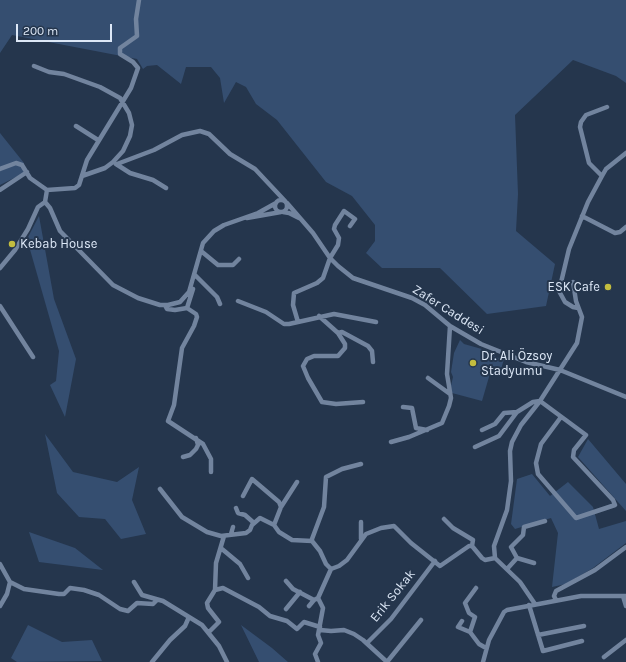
<!DOCTYPE html>
<meta charset="utf-8">
<style>
body{margin:0}
#map{position:relative;width:626px;height:662px;overflow:hidden;background:#25364d;font-family:Karla,sans-serif}
canvas{display:block}
.scale{position:absolute;left:16px;top:24px;width:96px;height:18px;box-sizing:border-box;border:2px solid #dde8f7;border-top:0;padding-left:5px;font-size:12px;line-height:14px;white-space:nowrap;color:#dde8f7;-webkit-text-stroke:3px #25364d;paint-order:stroke}
</style>
<div id="map">
<canvas width="626" height="662"></canvas>
<div class="scale">200 m</div>
</div>
<script>
const context = document.querySelector('canvas').getContext('2d');
context.lineJoin = 'round';
function paint(path, color) {
  context.fillStyle = color;
  context.fill(path, 'evenodd');
}
function toPath(rows) {
  const path = new Path2D();
  for (const r of rows) {
    if (r.length === 3) {
      path.moveTo(r[0] + r[2], r[1]);
      path.arc(r[0], r[1], r[2], 0, 2 * Math.PI);
      continue;
    }
    path.moveTo(r[0], r[1]);
    for (let i = 2; i < r.length; i += 2) path.lineTo(r[i], r[i + 1]);
  }
  return path;
}
function strokePath(path, color, width, dash) {
  context.strokeStyle = color;
  context.lineWidth = width;
  context.lineCap = dash ? 'butt' : 'round';
  context.setLineDash(dash || []);
  context.stroke(path);
}
function write(font, color, halo, rows, align = 'center') {
  context.font = font + ' Karla,sans-serif';
  context.lineWidth = 4;
  context.setLineDash([]);
  context.textBaseline = 'middle';
  context.strokeStyle = halo;
  context.fillStyle = color;
  for (const [text, x, y, turn = 0] of rows) {
    context.save();
    context.translate(x, y);
    context.rotate((+turn || 0) * Math.PI / 180);
    context.textAlign = isNaN(turn) ? turn : align;
    if (halo) context.strokeText(text, 0, 0);
    context.fillText(text, 0, 0);
    context.restore();
  }
}
paint(toPath([
 [0,0,626,0,626,83,616,76,573,60,515,115,518,194,516,231,555,264,546,306,487,314,440,268,382,268,366,253,375,241,375,225,352,196,326,182,277,120,256,104,246,87,236,82,224,103,220,78,211,67,186,67,181,84,157,65,147,66,143,69,137,59,12,35,0,53],
 [0,133,24,163,24,173,0,185],
 [39,216,54,299,76,359,65,417,50,385,56,381,59,351,27,239],
 [460,340,464,344,496,353,492,366,495,357,504,359,500,373,491,370,482,401,452,393,450,390,453,377,451,372,454,353],
 [45,434,73,472,117,482,139,467,132,500,146,534,121,539,105,519,79,517,57,493],
 [588,439,626,484,626,511,578,457],
 [532,474,550,496,568,482,593,507,599,529,626,521,626,543,593,568,566,584,552,587,558,533,551,518,515,529,511,524,517,479],
 [29,532,75,548,103,570,39,562],
 [28,625,62,642,92,640,102,661,17,662,11,658],
 [241,625,272,648,288,662,259,662]
]), '#354e70');
strokePath(toPath([
 [34,66,49,72,64,74,100,87,120,98,129,113,132,125,130,136,123,151,113,162,105,168,82,176],
 [76,126,98,140],
 [116,164,130,173,153,180,166,188],
 [117,164,154,150,182,135,200,131,209,134,230,154,255,169,285,201],
 [0,169,16,163,22,165,30,178,47,190],
 [602,176,589,163,580,127,581,122,586,115,607,107],
 [0,190,27,172],
 [47,190,75,188,79,185,87,160,131,88,138,68,133,62,120,54,120,48,137,36,136,19,139,0],
 [281,206,6],
 [45,202,50,208,60,231,113,285,138,298,160,305,168,305,180,302,189,292,203,243,214,231,224,225,258,213,276,203],
 [287,203,313,233,330,258,338,266,353,278,412,298,425,305,450,326,481,344,526,362,560,370,626,397],
 [283,212,289,213,299,218],
 [582,216,615,233,620,232,626,227],
 [247,218,281,212],
 [201,251,218,265,233,265,239,259],
 [0,268,15,250,28,229,38,207,45,202,47,190],
 [195,275,217,297,220,304],
 [238,301,266,312,284,324,289,324,334,314,376,322],
 [165,305,167,309,175,310,187,308,193,289],
 [0,306,33,357],
 [187,308,196,314,197,317,194,326,182,348,174,405,168,421,203,444,211,459,211,472],
 [578,308,573,307,565,302,559,291,569,249,588,202,602,176,606,169,626,153],
 [319,316,338,333,345,344,345,348,338,356,314,356,307,359,303,366,308,378,322,402,336,404,363,402],
 [298,322,293,305,294,293,317,283,323,278,330,258,338,245,339,238,334,229,335,225,344,211,355,219,350,226],
 [338,333,342,332,368,346,372,351,373,362],
 [428,378,450,394],
 [403,407,412,408,416,428,427,430],
 [482,430,495,424,504,413,517,412],
 [391,442,409,437,442,423,449,406,451,398,447,374,450,326],
 [475,447,499,436,517,412,533,402,540,401,586,435,574,450,573,457,613,500,615,505,576,518,538,474,536,463,541,444,561,417],
 [183,457,190,455,196,449,198,445,196,438],
 [160,489,182,517,207,532,221,536,246,533,250,530,252,525,260,518,274,525,279,532,292,540,312,541,320,551,326,564,331,569],
 [243,496,252,479,279,502,281,507],
 [236,508,238,513,245,515,254,523],
 [444,519,453,528,473,540,472,546],
 [274,525,281,507,297,482],
 [231,534,233,527],
 [361,539,361,522],
 [312,541,312,539,324,507,326,477,342,469,361,464],
 [222,549,240,564,248,578],
 [495,558,494,546,507,510,511,481,510,451,512,442,521,425,540,401,577,343,582,317,576,301,573,282],
 [534,563,517,558,511,547,523,535,524,527,545,521],
 [0,564,10,582,24,589,59,594,64,594,70,588,84,590,99,595,120,609,128,611,137,603,153,604,157,600],
 [331,569,339,566,347,560,366,534,381,528,394,526,411,543,440,566,469,546,472,546,482,558,485,560,495,558,520,582,535,604],
 [507,569,517,558],
 [286,581,293,589,314,600,318,598],
 [134,582,142,595,163,601,202,625,219,646,227,662],
 [215,590,223,588,259,607,270,616,287,621,297,629,304,622,320,627],
 [623,596,626,606],
 [556,600,554,596,556,591,595,570,626,547],
 [529,605,543,651,582,641],
 [0,606,7,594,10,582],
 [309,606,314,600],
 [286,609,300,592],
 [462,621,458,627,470,632,479,644,486,648],
 [320,630,331,631,344,630,354,634,363,640,387,662],
 [209,632,219,622,208,608,207,603,215,590,216,563,224,536],
 [470,632,475,617,469,613,465,603,476,588],
 [538,635,584,626],
 [367,643,391,619,435,561],
 [604,657,626,640],
 [152,662,170,640,185,626,189,617],
 [318,662,315,654,321,643,318,635,323,608,318,598,331,569],
 [387,662,421,620],
 [483,662,489,640,504,612,507,610,581,596,626,596]
]), '#72849e', 4.5);
for (const [x, y, r, color] of [
 [12,244,4,"#c3bd3f"],
 [608,287,4,"#c3bd3f"],
 [473,363,4,"#c3bd3f"]
]) {
  const dot = new Path2D();
  dot.arc(x, y, r, 0, 2 * Math.PI);
  context.fillStyle = color;
  context.fill(dot);
  strokePath(dot, '#25364d', 1.5);
}
write('13px', '#dde8f7', '#25364d', [
 ["Kebab House",20,244],
 ["ESK Cafe",600,287,"right"],
 ["Dr. Ali Özsoy",481,356],
 ["Stadyumu",481,371]
], 'left');
write('13px', '#dde8f7', '#25364d', [
 ["Zafer Caddesi",448,310,32],
 ["Erik Sokak",393,596,-51]
]);
</script>
